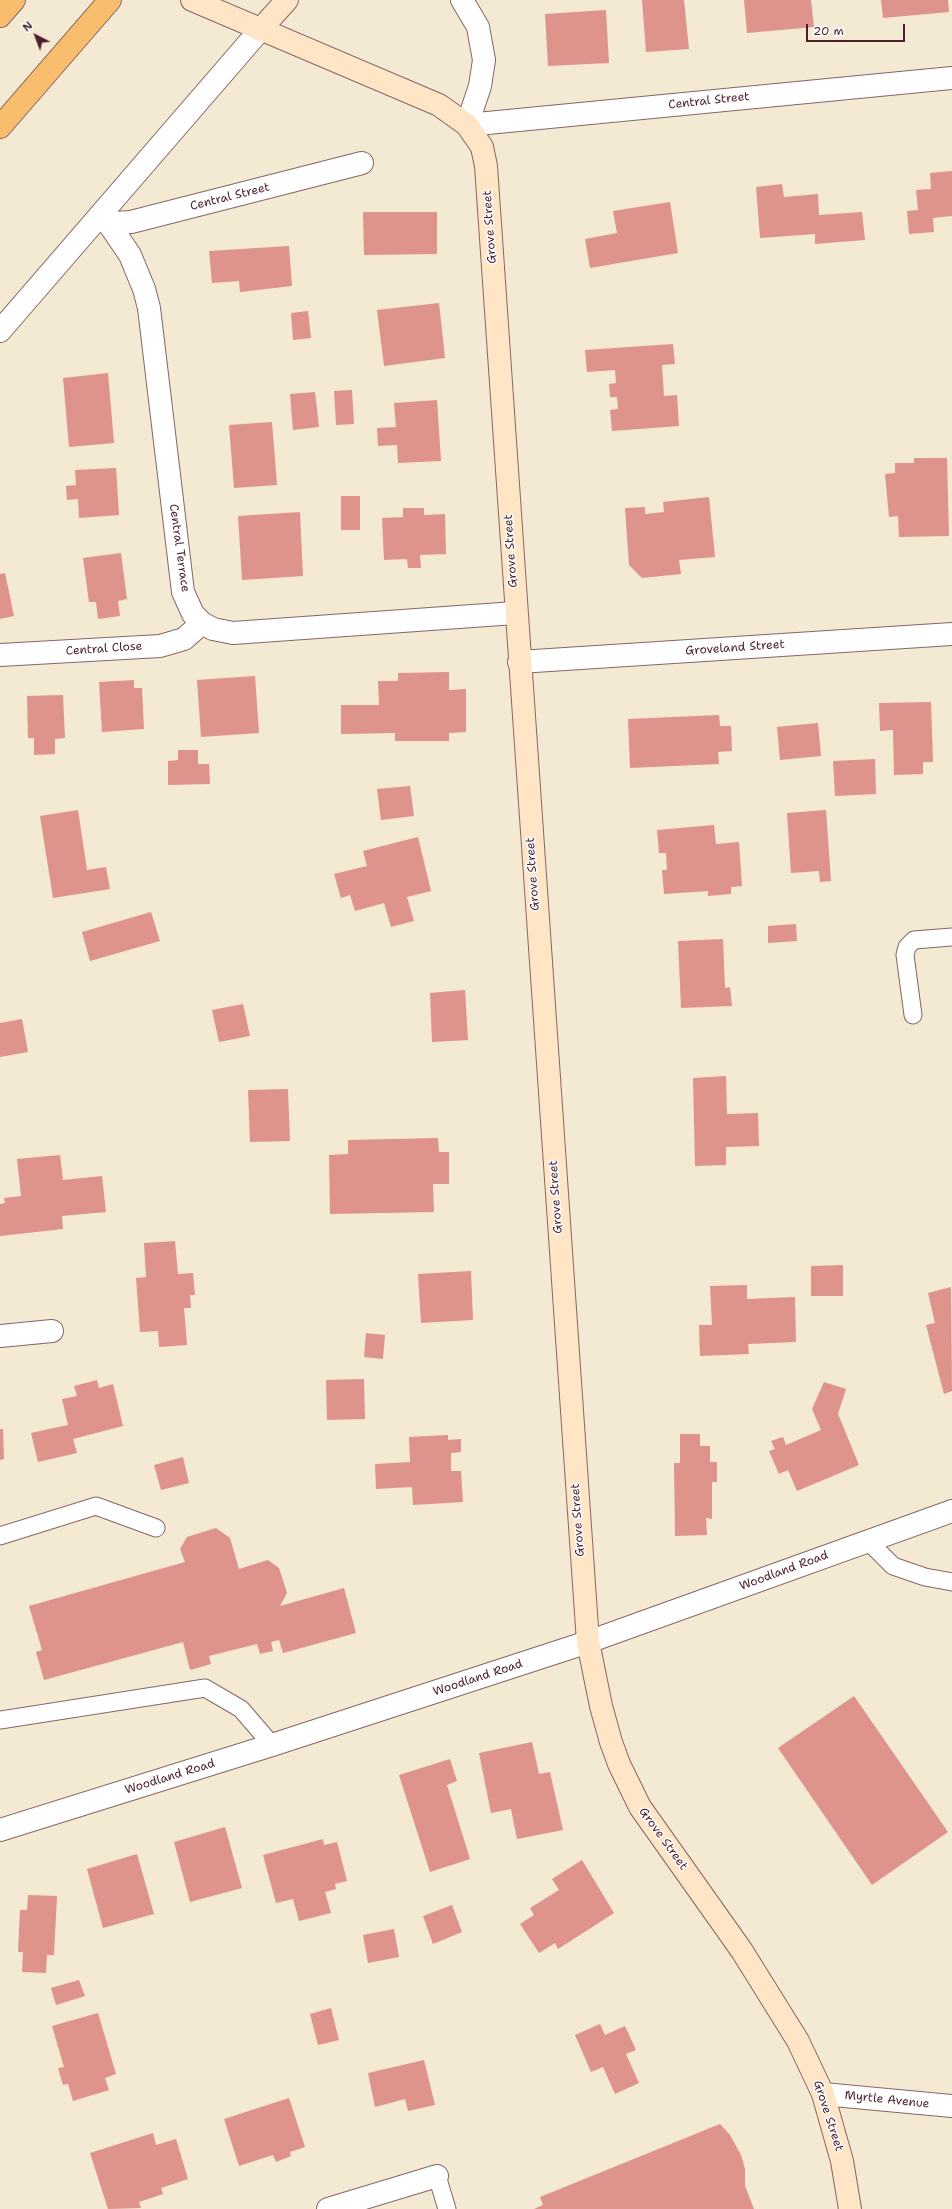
<!DOCTYPE html>
<style>
body{margin:0}
#map{position:relative;width:952px;height:2209px;overflow:hidden;background:#f4e9d2;font-family:"Shantell Sans",sans-serif}
canvas{display:block}
.north{position:absolute;left:16px;top:16px;width:40px;height:40px;-webkit-text-stroke:3px #fff;paint-order:stroke;rotate:318deg;font-size:11px;font-weight:700;line-height:16px;text-align:center;color:#4a1f2b}
.north::after{content:'';display:block;margin:auto;width:14px;height:18px;background:#4a1f2b;clip-path:polygon(50% 0,100% 100%,50% 72%,0 100%)}
.scale{position:absolute;left:806px;top:24px;width:99px;height:18px;box-sizing:border-box;border:2px solid #4a1f2b;border-top:0;padding-left:5px;font-size:12px;line-height:14px;white-space:nowrap;color:#4a1f2b;-webkit-text-stroke:3px #fff;paint-order:stroke}
</style>
<div id="map">
<canvas width="952" height="2209"></canvas>
<div class="north">N</div>
<div class="scale">20 m</div>
</div>
<script>
const context = document.querySelector('canvas').getContext('2d');
context.lineJoin = 'round';
function paint(path, color) {
  context.fillStyle = color;
  context.fill(path, 'evenodd');
}
function toPath(rows) {
  const path = new Path2D();
  for (const r of rows) {
    path.moveTo(r[0], r[1]);
    for (let i = 2; i < r.length; i += 2) path.lineTo(r[i], r[i + 1]);
  }
  return path;
}
function strokePath(path, color, width, dash) {
  context.strokeStyle = color;
  context.lineWidth = width;
  context.lineCap = dash ? 'butt' : 'round';
  context.setLineDash(dash || []);
  context.stroke(path);
}
function write(font, color, halo, rows, align = 'center') {
  context.font = font + ' "Shantell Sans",sans-serif';
  context.lineWidth = 3;
  context.setLineDash([]);
  context.textBaseline = 'middle';
  context.strokeStyle = halo;
  context.fillStyle = color;
  for (const [text, x, y, turn = 0] of rows) {
    context.save();
    context.translate(x, y);
    context.rotate((+turn || 0) * Math.PI / 180);
    context.textAlign = isNaN(turn) ? turn : align;
    if (halo) context.strokeText(text, 0, 0);
    context.fillText(text, 0, 0);
    context.restore();
  }
}
paint(toPath([
 [642,0,684,0,689,49,646,52],
 [744,0,811,0,814,27,747,33],
 [881,0,948,0,949,12,883,18],
 [606,10,609,63,548,66,545,14],
 [952,171,952,216,933,218,934,232,909,234,907,211,918,210,916,190,931,189,930,173],
 [782,184,784,197,818,194,819,215,862,212,865,240,815,244,815,234,760,238,756,187],
 [670,202,678,253,590,268,585,239,617,233,613,211],
 [363,212,437,212,437,254,364,255],
 [289,246,292,286,240,292,239,281,212,283,209,251],
 [439,303,445,358,384,366,377,310],
 [308,311,311,338,293,340,291,313],
 [673,344,675,364,662,365,664,396,677,395,679,426,612,431,610,410,618,409,617,397,610,397,609,384,616,383,615,370,587,372,585,350],
 [108,373,114,443,69,447,63,378],
 [352,390,354,424,336,425,334,391],
 [315,392,319,427,293,430,290,394],
 [437,400,441,461,398,463,397,445,378,446,377,428,396,427,394,403],
 [272,422,277,485,234,488,229,425],
 [914,458,947,458,949,536,899,537,898,516,889,517,885,474,895,473,895,463,914,463],
 [116,468,119,515,79,518,78,499,67,500,66,486,76,485,75,470],
 [341,496,360,496,360,530,341,530],
 [709,497,715,557,679,560,681,574,642,578,629,565,625,508,645,507,645,514,664,512,663,502],
 [403,508,424,508,424,515,445,514,446,554,420,555,421,568,408,568,407,559,384,560,382,518,403,517],
 [300,512,303,576,242,580,238,516],
 [121,553,127,599,118,601,120,616,98,619,96,602,89,602,83,558],
 [5,573,14,616,0,619,0,574],
 [449,672,449,690,466,689,466,732,449,733,449,741,395,741,395,733,341,734,341,705,379,705,378,681,398,681,398,673],
 [255,676,259,733,201,737,197,680],
 [134,680,134,688,142,688,144,729,102,732,99,682],
 [63,695,65,738,55,739,55,754,34,755,34,738,28,738,27,696],
 [931,702,933,762,923,762,923,774,894,775,893,730,880,731,879,703],
 [719,715,720,726,731,726,732,751,718,752,719,764,630,768,628,719],
 [818,723,821,756,780,760,777,727],
 [178,750,198,750,198,764,209,764,210,784,168,785,168,761,178,760],
 [875,759,876,794,835,796,833,761],
 [410,786,414,816,381,820,377,789],
 [78,810,87,870,106,867,110,889,53,898,40,816],
 [826,810,831,881,820,882,819,871,791,873,787,813],
 [714,825,716,844,739,842,742,886,731,887,731,894,708,896,708,891,664,894,662,870,667,870,666,853,659,853,657,830],
 [418,837,431,891,407,897,414,921,391,927,384,903,355,911,350,895,341,898,334,874,367,866,363,851],
 [151,912,160,941,90,961,82,932],
 [796,924,797,941,768,943,768,926],
 [723,939,725,988,730,987,732,1006,681,1008,678,941],
 [465,990,468,1040,432,1042,430,993],
 [243,1004,250,1036,219,1042,212,1010],
 [22,1019,28,1052,0,1057,0,1023],
 [726,1076,727,1114,758,1113,759,1146,726,1147,726,1165,695,1166,693,1078],
 [288,1089,290,1141,250,1142,248,1090],
 [438,1138,439,1152,449,1152,449,1184,433,1184,434,1212,330,1214,329,1155,348,1154,348,1140],
 [60,1155,63,1180,102,1176,106,1212,62,1216,63,1229,0,1236,0,1204,5,1203,4,1198,21,1196,17,1159],
 [175,1241,178,1274,193,1273,195,1295,190,1295,191,1308,184,1308,187,1345,159,1347,158,1331,140,1332,136,1278,146,1277,144,1243],
 [843,1265,843,1296,811,1296,811,1266],
 [471,1271,473,1320,421,1323,418,1274],
 [747,1285,747,1299,795,1297,796,1342,748,1344,749,1354,700,1356,699,1325,712,1325,710,1286],
 [951,1287,952,1391,944,1394,926,1325,935,1323,928,1293],
 [366,1333,385,1335,383,1359,364,1357],
 [364,1379,365,1419,327,1420,326,1380],
 [97,1380,99,1388,113,1384,123,1426,73,1439,77,1453,38,1462,31,1433,68,1425,62,1399,77,1396,74,1386],
 [824,1382,846,1389,838,1414,859,1465,797,1491,788,1470,779,1474,769,1451,775,1449,771,1441,783,1437,786,1445,821,1430,812,1409],
 [0,1429,3,1429,4,1459,0,1460],
 [680,1434,700,1434,700,1446,710,1446,710,1462,717,1462,717,1482,712,1482,712,1519,706,1518,707,1535,675,1536,674,1463,680,1463],
 [448,1435,448,1440,461,1439,461,1452,451,1453,451,1471,461,1471,463,1502,413,1505,412,1487,376,1489,375,1464,410,1462,409,1437],
 [183,1457,189,1483,161,1490,154,1465],
 [216,1528,230,1538,239,1569,268,1560,279,1568,287,1593,280,1606,344,1588,356,1633,283,1653,279,1640,271,1642,273,1651,260,1654,257,1644,209,1656,211,1664,190,1670,183,1642,44,1680,36,1652,42,1650,29,1606,185,1562,180,1549,187,1537],
 [854,1696,948,1832,872,1885,778,1748],
 [532,1742,539,1774,550,1772,563,1830,517,1839,511,1809,491,1813,479,1753],
 [450,1759,457,1781,447,1785,470,1859,430,1872,399,1775],
 [225,1827,242,1888,190,1902,174,1842],
 [323,1839,324,1845,337,1842,347,1881,335,1884,336,1889,325,1892,331,1913,299,1921,293,1899,276,1903,263,1855],
 [137,1854,154,1914,103,1928,87,1869],
 [582,1860,614,1913,558,1949,555,1943,539,1953,520,1924,534,1915,530,1908,559,1890,552,1879],
 [28,1895,57,1896,54,1955,47,1955,46,1973,22,1972,23,1952,18,1952,20,1910,27,1910],
 [452,1905,462,1932,433,1944,423,1916],
 [394,1929,399,1957,368,1963,363,1935],
 [79,1980,85,1996,56,2005,51,1988],
 [331,2008,339,2040,318,2045,310,2014],
 [98,2013,116,2074,105,2078,109,2090,73,2101,68,2084,63,2085,58,2068,64,2067,52,2026],
 [600,2024,605,2035,625,2026,636,2050,626,2054,639,2083,615,2094,603,2067,591,2072,575,2035],
 [424,2060,435,2105,408,2111,405,2099,375,2107,368,2073],
 [289,2098,305,2147,290,2152,291,2156,276,2162,273,2155,239,2166,224,2119],
 [720,2124,730,2135,741,2155,745,2169,745,2186,754,2209,534,2209,543,2205,540,2197],
 [153,2133,156,2145,176,2139,188,2179,161,2188,163,2194,139,2202,141,2208,108,2209,90,2153]
]), '#de938c');
const lane = toPath([
 [913,1015,905,955,907,947,914,940,952,937],
 [0,1536,96,1506,156,1528],
 [868,1541,893,1566,925,1577,952,1582],
 [0,1720,205,1688,241,1709,272,1745],
 [437,2176,447,2209]
]);
const street = toPath([
 [462,0,478,27,484,60,480,86,467,125,952,78],
 [100,215,111,227,130,255,144,289,149,308,183,592,193,614,202,623,213,629,233,633,515,613],
 [100,215,114,223,131,222,362,163],
 [0,331,260,30],
 [0,655,160,646,184,639,202,623],
 [519,662,952,634],
 [0,1336,52,1331],
 [0,1830,272,1745,588,1642,952,1511],
 [823,2094,952,2106],
 [328,2209,437,2176]
]);
const secondary = toPath([
 [192,0,439,105,467,125,482,147,486,166,588,1642,601,1706,611,1742,619,1764,640,1807,742,1951,798,2041,823,2094,842,2161,850,2209],
 [260,30,287,0]
]);
const highway = toPath([
 [0,16,14,0],
 [0,127,110,0]
]);
strokePath(lane, '#866665', 19);
strokePath(street, '#866665', 24);
strokePath(secondary, '#866665', 24);
strokePath(highway, '#866665', 24);
strokePath(lane, '#fff', 17);
strokePath(street, '#fff', 22);
strokePath(secondary, '#fde5c5', 22);
strokePath(highway, '#f9be6d', 22);
write('12px', '#4a1f2b', '#fff', [
 ["Central Street",709,101,-6],
 ["Central Street",230,197,-14],
 ["Grove Street",490,227,-94],
 ["Central Terrace",179,548,82],
 ["Grove Street",511,551,-94],
 ["Groveland Street",735,648,-4],
 ["Central Close",104,649,-4],
 ["Grove Street",533,874,-94],
 ["Grove Street",556,1197,-94],
 ["Grove Street",578,1520,-94],
 ["Woodland Road",784,1571,-20],
 ["Woodland Road",478,1678,-18],
 ["Woodland Road",170,1777,-17],
 ["Grove Street",663,1839,54],
 ["Myrtle Avenue",887,2100,6],
 ["Grove Street",828,2116,72]
]);
</script>
